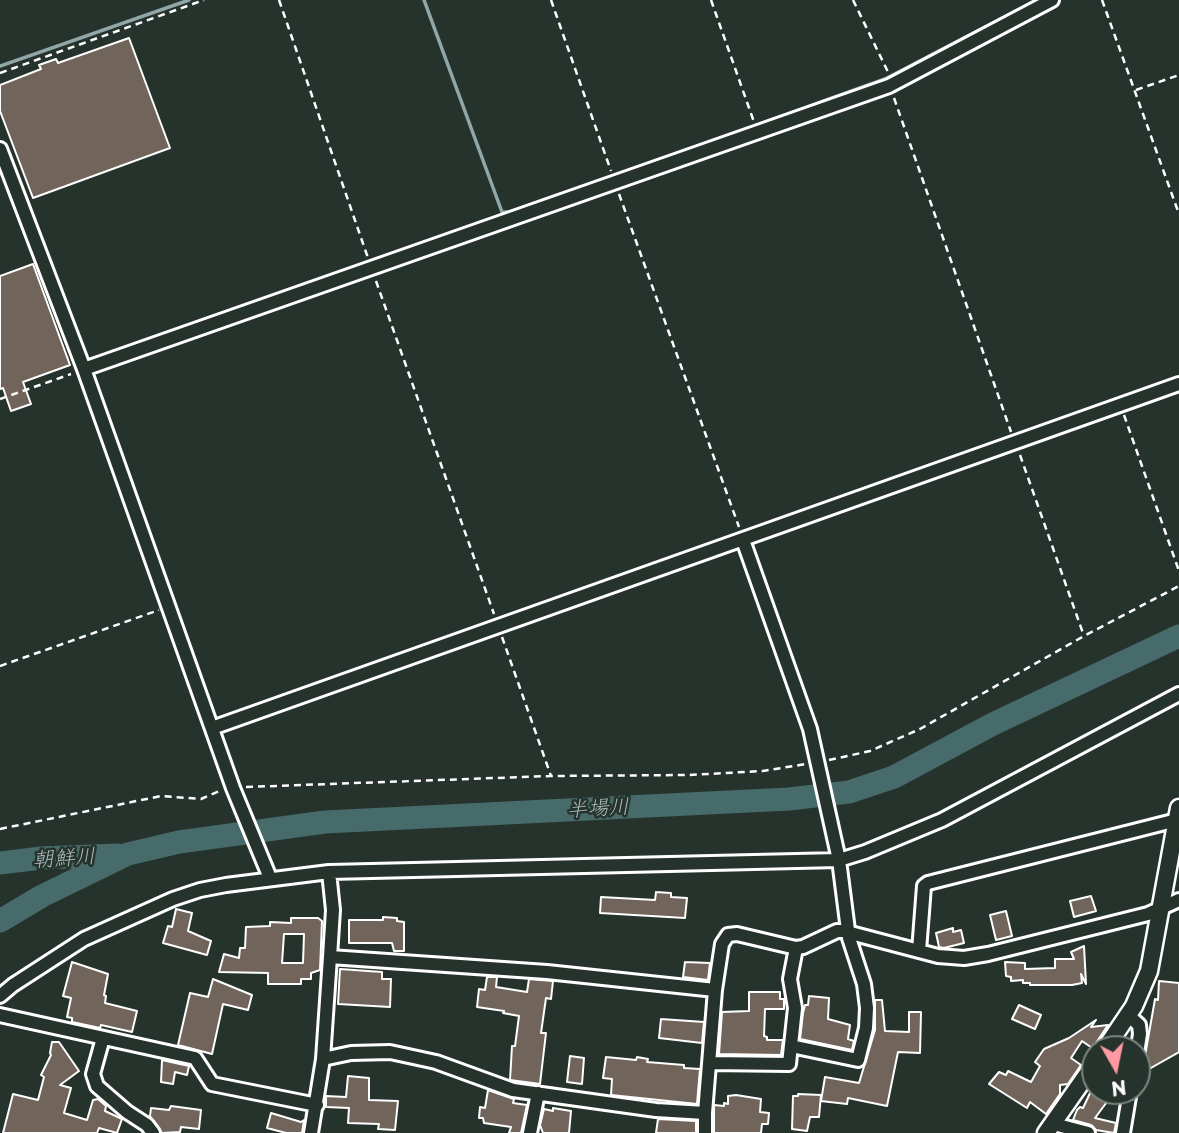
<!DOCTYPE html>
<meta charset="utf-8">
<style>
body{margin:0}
#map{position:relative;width:1179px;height:1133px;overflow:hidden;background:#26332d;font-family:"Playpen Sans",sans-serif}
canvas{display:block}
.north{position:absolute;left:1081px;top:1035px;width:70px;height:70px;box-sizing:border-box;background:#26332d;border:2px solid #7d8581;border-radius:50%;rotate:171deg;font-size:19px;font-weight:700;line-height:28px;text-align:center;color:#fff}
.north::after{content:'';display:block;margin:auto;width:24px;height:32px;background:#ff9aa2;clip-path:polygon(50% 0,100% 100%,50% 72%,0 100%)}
</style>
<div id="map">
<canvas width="1179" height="1133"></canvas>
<div class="north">N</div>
</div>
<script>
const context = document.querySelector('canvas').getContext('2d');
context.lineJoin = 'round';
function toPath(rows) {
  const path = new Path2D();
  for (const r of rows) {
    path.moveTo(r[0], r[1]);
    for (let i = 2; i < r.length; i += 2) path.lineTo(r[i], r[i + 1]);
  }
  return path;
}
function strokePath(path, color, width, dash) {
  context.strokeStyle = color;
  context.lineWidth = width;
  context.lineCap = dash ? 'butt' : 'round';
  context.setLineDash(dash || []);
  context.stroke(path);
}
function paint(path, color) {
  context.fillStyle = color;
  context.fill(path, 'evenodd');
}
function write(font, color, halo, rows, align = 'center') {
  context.font = font + ' "Playpen Sans","Klee One",sans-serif';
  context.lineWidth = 5;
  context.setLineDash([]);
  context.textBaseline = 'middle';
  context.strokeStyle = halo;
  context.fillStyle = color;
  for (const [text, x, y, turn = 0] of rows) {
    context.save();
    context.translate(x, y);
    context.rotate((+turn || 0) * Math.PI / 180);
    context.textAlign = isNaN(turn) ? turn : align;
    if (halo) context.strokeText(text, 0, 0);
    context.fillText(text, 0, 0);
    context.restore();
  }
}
strokePath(toPath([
 [424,0,502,212,510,212,605,179],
 [0,66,189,0],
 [760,124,885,79,1037,0],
 [623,173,749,128]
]), '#91a6a6', 3.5);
strokePath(toPath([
 [0,863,41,858,118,855],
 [0,921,42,896,128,854,179,842,325,822,789,799,849,792,894,777,993,724,1179,636]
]), '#476b6a', 23);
const building = toPath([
 [129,38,170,148,33,198,0,111,0,85,41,69,39,65,56,59,58,63,129,38],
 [33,264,70,365,23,382,31,404,11,411,3,388,0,389,0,276,33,264],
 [656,892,671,893,671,897,687,898,685,918,600,913,601,897,655,900,656,892],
 [1091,896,1096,911,1074,917,1070,901,1091,896],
 [176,909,192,913,188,931,211,941,207,955,163,943,168,926,172,927,176,909],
 [1006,911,1012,936,996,940,990,915,1006,911],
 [383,917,397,918,397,921,404,922,404,951,394,951,392,943,349,943,349,920,383,920,383,917],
 [291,918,318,918,322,921,320,970,311,973,311,979,301,979,301,984,268,984,268,973,219,972,224,954,239,958,240,948,245,948,246,927,270,926,270,922,291,923,291,918],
 [284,934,304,934,303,963,282,963,284,934],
 [953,928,953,932,961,930,964,943,944,948,939,947,936,933,953,928],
 [1084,946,1086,984,1081,974,1082,983,1072,985,1030,985,1030,983,1023,983,1023,980,1011,981,1011,977,1006,976,1005,962,1025,963,1025,969,1055,968,1055,959,1074,959,1071,952,1084,946],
 [72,962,108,974,104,995,106,996,105,1003,137,1011,132,1032,101,1025,100,1028,72,1022,72,1018,67,1017,71,998,63,996,72,962],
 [685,962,710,963,708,980,683,977,685,962],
 [340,969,382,972,382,979,391,979,390,1007,338,1004,340,969],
 [487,977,497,977,496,987,527,992,529,979,553,981,551,999,546,998,541,1033,546,1033,540,1084,510,1080,512,1046,515,1046,519,1016,503,1013,504,1011,477,1007,479,989,485,990,487,977],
 [213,979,252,995,248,1010,223,1004,212,1054,178,1045,190,993,208,997,213,979],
 [1159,981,1179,983,1179,1052,1142,1073,1155,999,1158,1000,1159,981],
 [749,992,780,992,780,999,784,999,784,1009,765,1009,764,1036,767,1037,767,1040,783,1040,781,1055,719,1054,722,1012,749,1011,749,992],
 [809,996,829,998,828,1019,850,1025,848,1039,854,1041,852,1050,800,1039,803,1013,805,1005,808,1005,809,996],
 [875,1000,882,1000,885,1031,909,1032,909,1012,921,1012,920,1053,898,1052,887,1106,848,1098,847,1104,821,1101,825,1077,859,1083,875,1030,875,1000],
 [1019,1005,1041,1015,1035,1029,1012,1019,1019,1005],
 [661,1019,704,1022,702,1043,659,1038,661,1019],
 [1096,1020,1091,1027,1108,1025,1096,1043,1095,1050,1082,1041,1071,1058,1081,1065,1068,1084,1060,1085,1060,1094,1046,1114,1030,1102,1027,1108,989,1084,999,1072,1006,1075,1008,1071,1031,1082,1040,1066,1035,1062,1044,1049,1069,1038,1096,1020],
 [52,1042,59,1042,79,1071,60,1085,71,1088,64,1113,87,1120,93,1100,98,1099,106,1106,105,1111,122,1119,117,1133,99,1128,97,1133,3,1133,13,1094,38,1100,44,1077,41,1075,51,1055,50,1053,52,1042],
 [570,1056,584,1058,582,1084,567,1082,570,1056],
 [606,1057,636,1060,637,1057,648,1059,647,1062,684,1065,684,1068,700,1069,697,1104,611,1095,612,1079,603,1078,606,1057],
 [162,1060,189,1066,187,1075,175,1072,173,1084,161,1082,162,1060],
 [348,1076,369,1078,369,1100,398,1101,395,1130,378,1129,379,1124,348,1123,349,1108,326,1107,326,1096,346,1097,348,1076],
 [488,1090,514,1099,513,1103,527,1105,521,1133,509,1133,511,1127,484,1123,483,1118,479,1118,480,1107,485,1108,488,1090],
 [1091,1091,1115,1091,1095,1118,1116,1123,1114,1133,1096,1130,1091,1125,1073,1120,1077,1110,1080,1107,1083,1108,1091,1091],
 [798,1094,821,1095,819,1117,810,1117,807,1131,792,1129,793,1096,798,1096,798,1094],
 [736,1095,761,1099,760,1112,769,1113,768,1124,762,1124,761,1133,714,1133,714,1105,724,1106,724,1103,728,1104,728,1096,736,1095],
 [171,1106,201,1110,199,1129,181,1127,180,1132,162,1133,150,1116,151,1108,169,1110,171,1106],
 [553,1108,571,1111,569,1133,543,1133,540,1125,544,1109,553,1111,553,1108],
 [271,1113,301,1122,304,1120,302,1133,286,1133,267,1128,271,1113],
 [658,1119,696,1121,696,1133,656,1133,658,1119]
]);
paint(building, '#71655b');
strokePath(building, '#fff', 2);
const minor = toPath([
 [0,149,84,369,233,788,270,878],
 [84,369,889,86,1052,0],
 [743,540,810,729,839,860,849,938,864,984,867,1008,866,1028,858,1060,791,1046],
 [212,728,1179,384],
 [919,951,924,886,928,883,1177,820],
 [330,957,547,972,715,990],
 [0,996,13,985,84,939,173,899,200,890,226,885,329,872,839,860,865,852,942,820,1179,694],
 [0,1015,195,1058,212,1084,317,1105],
 [1128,1015,1139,1025,1140,1034,1137,1053],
 [103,1038,93,1074,97,1086,127,1112,147,1125,153,1133],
 [323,1059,351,1053,390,1052,436,1062,513,1090,656,1110,705,1113,715,990,722,944,728,935,737,934,796,948,803,947,837,931,843,931,938,956,964,958,988,954,1148,914,1179,900],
 [709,1063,789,1064,795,1008,790,979,796,948],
 [705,1113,705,1133],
 [1054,1124,1088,1133],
 [311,1133,323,1059,330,957,333,910,329,872],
 [530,1133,538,1093],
 [1123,1133,1130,1091]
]);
const tertiary = toPath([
 [1105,1049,1134,1006,1149,971,1179,808],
 [1046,1133,1095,1063]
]);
strokePath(minor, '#fff', 18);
strokePath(tertiary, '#fff', 21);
strokePath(toPath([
 [279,0,368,258],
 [551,0,611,171],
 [711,0,754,122],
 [853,0,888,72],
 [1102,0,1179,214],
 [0,73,204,0],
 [1136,90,1179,75],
 [894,98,1011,432],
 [619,194,739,527],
 [376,281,494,614],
 [0,399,71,374],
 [1124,415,1179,571],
 [1020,455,1084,636],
 [502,637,551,776],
 [0,666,159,610],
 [829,760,870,751,920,729,1084,636,1179,586],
 [246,787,551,776,689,775,763,771,806,764],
 [0,829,161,796,201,799,222,790]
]), '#fff', 2.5, [7, 5]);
strokePath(minor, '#26332d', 12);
strokePath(tertiary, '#26332d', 16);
write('italic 21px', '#acbcbc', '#26332d', [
 ["半場川",598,809,-3],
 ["朝鮮川",64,859,-4]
]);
</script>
